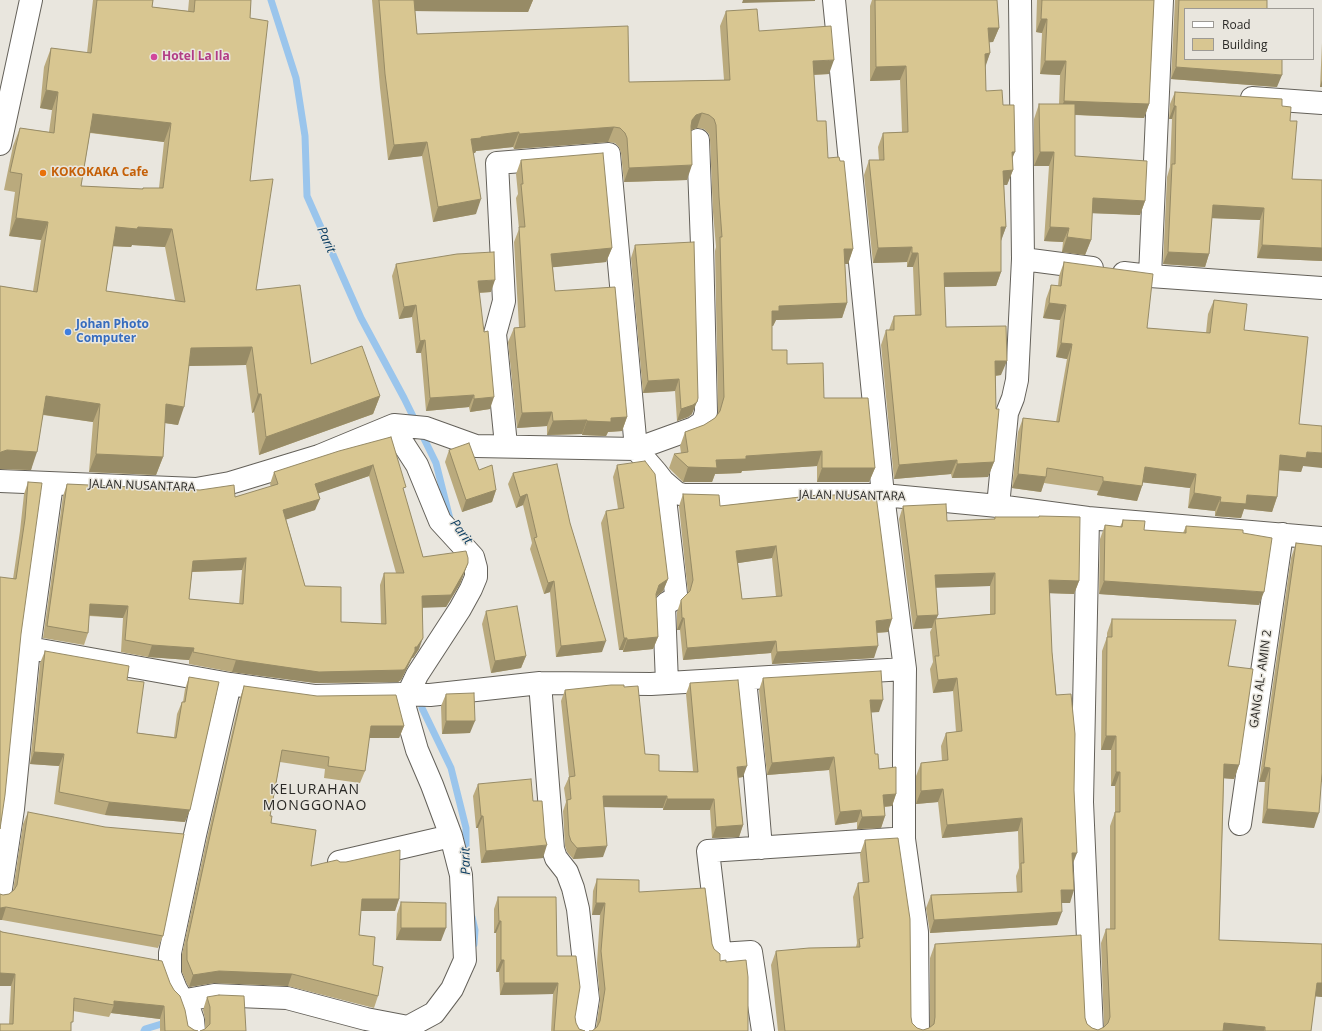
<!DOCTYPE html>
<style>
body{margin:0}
#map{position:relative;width:1322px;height:1031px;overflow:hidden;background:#e9e6de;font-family:"Open Sans",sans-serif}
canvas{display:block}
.legend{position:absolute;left:1184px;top:8px;width:130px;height:52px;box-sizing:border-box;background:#e9e6de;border:1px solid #9d9a94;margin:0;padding:5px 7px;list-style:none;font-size:12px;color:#2a2926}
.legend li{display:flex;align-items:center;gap:8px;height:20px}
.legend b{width:20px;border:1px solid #9d9a94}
</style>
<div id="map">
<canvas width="1322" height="1031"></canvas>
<ul class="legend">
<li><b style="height:5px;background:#fff"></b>Road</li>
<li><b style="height:11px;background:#d8c691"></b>Building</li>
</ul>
</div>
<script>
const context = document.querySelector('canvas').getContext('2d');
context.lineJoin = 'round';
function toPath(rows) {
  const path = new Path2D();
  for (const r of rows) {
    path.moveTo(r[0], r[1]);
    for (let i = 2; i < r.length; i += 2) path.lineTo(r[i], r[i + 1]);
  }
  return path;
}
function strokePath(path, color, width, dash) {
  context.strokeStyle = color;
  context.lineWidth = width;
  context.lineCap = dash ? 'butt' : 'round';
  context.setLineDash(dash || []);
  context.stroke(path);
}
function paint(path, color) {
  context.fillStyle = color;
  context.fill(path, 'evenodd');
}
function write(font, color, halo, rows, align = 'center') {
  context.font = font + ' "Open Sans",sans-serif';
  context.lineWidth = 3;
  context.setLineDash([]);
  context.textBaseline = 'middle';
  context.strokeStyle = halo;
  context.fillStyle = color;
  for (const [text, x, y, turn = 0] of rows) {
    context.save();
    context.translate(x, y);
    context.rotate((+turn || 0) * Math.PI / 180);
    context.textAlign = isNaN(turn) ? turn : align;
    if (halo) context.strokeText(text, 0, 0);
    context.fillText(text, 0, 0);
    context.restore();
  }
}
strokePath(toPath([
 [271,0,296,78,305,136,307,196,361,318,404,398,436,463,450,519],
 [421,696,422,708,451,768,466,828,466,859],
 [472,917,475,930,474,944],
 [144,1031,145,1029,168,1022]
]), '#9ac5ec', 7);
const minor = toPath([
 [834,0,883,495,905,669,904,754,904,839,917,932,918,1031],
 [1252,98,1322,103],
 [1023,259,1092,268],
 [1124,273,1150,276,1162,0],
 [1150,276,1322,288],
 [389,427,404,445,417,465,440,521,473,557,476,568,476,577,471,589,460,609,417,675,408,694],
 [506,445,495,334,504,301,497,163,609,154,636,449],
 [636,449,656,472,663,481,677,493,684,495,883,495,998,506,1088,518,1322,538],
 [0,481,196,489,230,483,319,456,394,425,426,428,476,446,636,449,694,428,703,422,706,412,702,245,698,140],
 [663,481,676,594,674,599,667,603,664,606,667,683],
 [998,506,1007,413,1013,398,1017,380,1023,259,1020,0],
 [1088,518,1082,802,1092,1031],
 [29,648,230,684,314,696,401,694,430,695,540,683,651,684,905,669],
 [745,680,755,776,761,848],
 [540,683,553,849,556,858,567,872,573,888,578,909,588,999,583,1031],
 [1240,824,1282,534],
 [339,862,451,836],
 [0,895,13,809,29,648,52,484],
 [186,1000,180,996,176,989,170,974,170,953,195,835,230,684],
 [194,1031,193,1020,186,1000,214,995,287,998,366,1019,408,1027,434,1013,452,989,465,960,461,875,451,836,432,785,417,750,401,694],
 [763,1031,751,952,720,954,708,851,893,839]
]);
const trunk = toPath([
 [0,144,31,0]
]);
strokePath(minor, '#64615a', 24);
strokePath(trunk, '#64615a', 24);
strokePath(minor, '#fff', 22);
strokePath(trunk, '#fff', 22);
paint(toPath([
 [93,0,153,0,152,7,188,11,189,0,251,0,250,18,250,181,256,290,311,364,380,396,373,414,259,455,254,412,252,413,246,365,189,366,178,425,164,423,163,457,156,475,89,472,93,422,43,415,31,470,0,469,0,286,33,291,41,240,9,236,15,192,4,190,13,146,20,128,49,132,52,110,40,108,44,67,51,48,87,53],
 [90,133,164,142,159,188,143,188,142,189,81,186],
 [132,245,165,247,175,300,106,291,113,246,131,247],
 [372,0,533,0,528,12,415,11,417,34,629,82,724,80,720,26,726,11,759,31,829,74,814,75,817,121,828,158,840,161,853,249,848,264,845,264,847,303,842,318,776,320,773,326,772,326,772,350,824,398,875,468,869,482,817,482,817,466,742,471,741,473,715,474,712,482,683,482,669,468,674,454,681,453,680,446,685,432,704,425,715,418,718,414,718,412,715,251,716,247,713,212,710,140,709,134,704,129,697,128,691,130,687,180,624,182,621,153,619,147,615,143,608,142,514,149,513,147,476,151,475,153,473,153,476,214,433,222,422,156,388,160,380,88],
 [872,0,997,0,999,28,993,42,989,42,990,53,985,66,986,91,1003,105,1012,159,1013,170,1007,185,1004,185,1006,227,1001,240,1001,272,996,286,944,287,946,327,1001,375,996,376,994,462,988,477,952,478,951,474,894,479,881,345,886,330,889,330,894,316,915,315,913,267,907,267,907,262,873,263,864,175,869,160,879,160,878,147,883,133,902,132,900,80,870,81,870,6],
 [1037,0,1154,0,1149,104,1144,118,1075,115,1075,156,1145,201,1140,215,1092,213,1091,240,1085,255,1062,252,1063,242,1044,241,1049,166,1034,166,1034,119,1039,104,1059,104,1060,75,1040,74,1042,33,1036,32],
 [1175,0,1267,0,1185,9,1277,87,1171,79],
 [1322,43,1322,87,1320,87],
 [1175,92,1282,106,1290,121,1292,179,1322,180,1322,261,1257,258,1260,220,1212,218,1209,254,1205,267,1163,264,1167,177,1170,167,1172,119,1169,119,1170,104],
 [521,160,612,248,606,262,553,267,555,291,627,417,622,431,608,432,606,436,582,435,582,434,547,435,547,426,517,428,508,342,514,328,519,327,514,242,519,229,516,198,518,194,516,174],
 [635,245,692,414,688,417,677,421,675,391,643,393,631,258],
 [1064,262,1147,328,1206,333,1208,314,1214,300,1244,330,1299,424,1303,466,1301,472,1279,470,1277,497,1272,512,1244,509,1241,518,1215,516,1215,511,1188,508,1190,488,1143,482,1142,486,1137,501,1097,495,1098,491,1044,483,1041,492,1012,488,1018,432,1023,418,1056,422,1067,359,1056,357,1060,320,1043,318,1046,299,1051,285,1058,286,1059,276],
 [396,264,491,292,479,293,490,409,470,412,469,407,426,411,421,353,416,353,412,317,399,319,392,276],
 [391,437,404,493,423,557,468,563,460,584,446,607,423,607,419,649,413,658,412,658,401,680,398,682,315,683,232,672,189,664,189,660,148,657,121,652,123,618,89,616,88,633,84,645,43,638,63,496,67,484,235,497,271,487,270,484,274,472],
 [369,476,396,573,384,573,380,585,381,624,341,622,305,586,286,519,315,510,318,493],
 [242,570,239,604,189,599,192,572],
 [449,450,479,470,496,490,492,502,462,512,445,462],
 [617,465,668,579,663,591,656,597,658,637,653,649,623,652,623,650,619,650,601,523,606,511,618,509,613,477],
 [513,473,570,523,602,652,556,657,550,592,544,594,530,549,532,543,523,505,516,508,508,484],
 [28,482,21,634,13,579,20,531,24,494],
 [683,494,720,506,818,495,888,632,877,633,874,658,772,664,771,653,683,660,680,630,677,630,677,612,681,600,688,593,679,506],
 [772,558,776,597,742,599,738,563],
 [903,506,947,521,994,519,995,517,1079,581,1074,594,1049,593,1052,652,1073,863,1070,903,1061,903,1057,925,930,933,926,908,931,895,1017,892,1016,876,1019,868,1018,831,942,838,938,802,916,804,916,776,921,763,942,761,941,746,946,733,956,732,953,691,933,693,930,669,933,662,930,632,932,628,913,629,899,519],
 [990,586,990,614,936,619,938,615,936,587],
 [1123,520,1144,530,1183,533,1186,526,1259,605,1099,594,1100,539,1105,525,1120,527],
 [1296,543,1322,546,1322,782,1321,782,1314,828,1262,823,1265,782,1259,782,1291,558],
 [486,611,526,656,521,668,491,673,482,624],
 [1112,619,1228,666,1239,765,1234,779,1224,778,1219,940,1322,944,1322,997,1315,996,1311,1031,778,1031,771,965,776,951,856,947,857,943,853,897,858,883,863,883,860,854,865,840,912,1023,917,1028,923,1030,929,1028,930,1027,930,958,935,944,1085,1018,1087,1024,1092,1028,1098,1030,1104,1027,1101,943,1106,929,1110,929,1110,826,1115,812,1115,786,1111,786,1111,750,1101,750,1102,651,1107,637,1107,633],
 [45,651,127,680,137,733,174,737,177,714,182,702,183,702,185,689,189,677,185,822,105,815,54,804,59,766,30,764,40,663],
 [763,678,879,712,871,712,875,754,879,769,896,794,892,806,885,807,885,816,881,828,857,829,857,822,835,825,829,770,767,775,759,690],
 [690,683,743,777,738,778,743,825,739,837,712,838,710,810,663,810,663,808,604,807,603,857,573,859,567,852,565,846,563,811,566,802,564,788,569,777,561,701,565,690,624,687,645,754,659,771,693,771,686,694],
 [244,686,404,726,399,738,369,738,365,771,360,783,324,778,325,769,280,762,270,816,271,823,311,866,399,899,395,911,361,911,359,935,373,965,378,996,374,1008,288,986,214,983,189,987,187,984,182,972,182,954,207,838,240,698],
 [446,694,470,733,442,734,441,706],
 [478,784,533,801,543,858,481,863,478,828,476,828,473,796],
 [28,812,163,936,158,948,2,920,3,895,9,894,13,891,23,824],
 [597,879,639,892,712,944,714,949,720,961,592,1031,596,1028,600,1001,597,963,600,915,592,915,593,891],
 [498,897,557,956,575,1017,576,1023,579,1029,585,1031,551,1031,553,994,500,995,499,972,496,972,496,933,494,933,494,909],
 [401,902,441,941,396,940,397,914],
 [0,931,170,983,188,1026,194,1030,198,1031,160,1031,160,1019,111,1013,109,1017,73,1011,71,1025,9,1024,11,986,0,986],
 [207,997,246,1031,205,1029,205,1019,203,1010]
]), '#baaa7d');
paint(toPath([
 [413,0,533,0,528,12,409,11],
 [743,0,815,0,815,1,742,3],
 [1041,19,1047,19,1042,33,1036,32],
 [988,28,999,28,993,42,983,43],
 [990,53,985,68,985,54],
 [834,60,829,74,807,75,813,61],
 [1045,61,1066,61,1060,75,1040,74],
 [906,66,900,80,870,81,876,67],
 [1176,67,1282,75,1277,87,1171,79],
 [1322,80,1322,87,1320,87],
 [46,90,58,92,52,110,40,108],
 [1064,101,1149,104,1144,118,1059,114],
 [1174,106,1176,106,1172,119,1169,119],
 [702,113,697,128,691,130,687,135,692,120,696,115],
 [93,114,171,123,164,142,86,132],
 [614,127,608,142,514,149,519,134],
 [519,132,513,147,476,151,475,153,466,154,471,139,481,137],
 [427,142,422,156,388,160,394,145],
 [1012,152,1015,152,1009,166],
 [1040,152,1054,152,1049,166,1034,166],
 [692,165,687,180,624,182,629,168],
 [1013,170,1007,185,998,185,1003,171],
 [1093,198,1145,201,1140,215,1087,213],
 [481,199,476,214,433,222,438,207],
 [1213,205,1264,208,1260,220,1208,218],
 [16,218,48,222,41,240,9,236],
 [116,227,138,227,172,229,165,247,132,245,131,247,109,246],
 [1001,227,1006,227,1001,241],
 [1050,227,1069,228,1063,242,1044,241],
 [1067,237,1091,240,1085,255,1062,252],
 [1262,245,1322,248,1322,261,1257,258],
 [912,247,907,262,873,263,878,248],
 [612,248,606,262,546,268,551,254],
 [844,249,853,249,848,264,839,264],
 [1168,252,1209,254,1205,267,1163,264],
 [912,253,918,253,913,267,907,267],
 [1001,272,996,286,938,287,944,273],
 [495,280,491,292,473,293,478,281],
 [847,303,842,318,776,320,773,326,766,326,772,311,779,306],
 [1049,303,1066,305,1060,320,1043,318],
 [416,305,412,317,399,319,404,307],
 [425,340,421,353,416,353,420,341],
 [1061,343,1072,344,1067,359,1056,357],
 [252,347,246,365,185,366,191,348],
 [995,361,1007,361,1001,375,990,376],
 [679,379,675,391,643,393,648,381],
 [258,394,261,394,254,412,252,413],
 [474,395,469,407,426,411,430,398],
 [46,396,100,404,93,422,39,414],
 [380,396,373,414,259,455,266,437],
 [494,397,490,409,470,412,474,399],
 [697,402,692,414,688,417,677,421,681,409],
 [166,404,184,407,178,425,159,422],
 [552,412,547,426,517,428,522,413],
 [627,417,622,431,608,432,606,436,582,435,587,421,611,418],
 [587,420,582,434,547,435,553,421],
 [7,450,37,452,31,470,0,469,0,453,1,452],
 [822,451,817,466,742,471,741,473,715,474,712,482,683,482,688,467,716,460,746,456],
 [1307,452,1322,453,1322,468,1303,466,1301,472,1275,470,1280,455],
 [96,454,163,457,156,475,89,472],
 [957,460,951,474,894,479,899,465],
 [994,462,988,477,952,478,957,464],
 [373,465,369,476,311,496,315,484],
 [1145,467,1196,474,1190,488,1139,482],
 [822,468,875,468,869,482,817,482],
 [1018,474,1046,477,1041,492,1012,488],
 [1103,481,1142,486,1137,501,1097,495],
 [496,490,492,502,462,512,466,500],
 [1194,493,1221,497,1215,511,1188,508],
 [527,494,523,505,516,508,520,497],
 [1247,495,1277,497,1272,512,1244,509,1241,518,1215,516,1220,502],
 [320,499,315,510,279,522,283,510],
 [776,546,772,558,732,564,736,551],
 [246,558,242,570,188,572,193,561],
 [468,563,460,584,446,607,418,608,422,596],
 [995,573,990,586,930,588,935,575],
 [668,579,663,591,655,597,659,585],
 [1049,580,1079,581,1074,594,1044,593],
 [554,581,550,592,544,594,548,583],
 [1104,581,1264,592,1259,605,1099,594],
 [90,604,128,606,123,618,86,615],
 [938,615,935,622,935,619,932,628,913,629,917,616],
 [682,618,684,618,680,630,677,630],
 [892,619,888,632,871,633,876,621],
 [658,637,653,649,623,652,627,640],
 [423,638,419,649,413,658,412,658,401,680,398,682,315,683,232,672,236,660,415,647],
 [624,638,627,638,623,650,619,650],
 [606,641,602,652,556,657,561,646],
 [776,641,771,653,683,660,687,648],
 [152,645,194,648,189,660,148,657],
 [878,646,874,658,772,664,777,652],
 [526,656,521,668,491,673,495,661],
 [957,678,953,691,933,693,938,680],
 [870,700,883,700,879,712,866,713],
 [446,721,475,721,470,733,442,734],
 [371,726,404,726,399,738,367,738],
 [1106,736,1116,736,1111,750,1101,750],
 [34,752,64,754,59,766,30,764],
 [834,757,829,770,767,775,772,763],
 [1224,764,1239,765,1234,779,1219,778],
 [747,766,743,777,733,778,737,767],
 [1264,767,1270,768,1265,782,1259,782],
 [1116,772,1120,772,1115,786,1111,786],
 [943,789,938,802,916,804,921,791],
 [896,794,892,806,879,807,883,795],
 [603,796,667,796,663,808,599,807],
 [667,799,714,799,710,810,663,810],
 [109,802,190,810,185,822,105,815],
 [1267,809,1319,813,1314,828,1262,823],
 [861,810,857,822,835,825,840,812],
 [481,816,483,816,478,828,476,828],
 [885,816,881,828,857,829,862,817],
 [1022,818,1018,831,942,838,947,825],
 [743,825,739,837,712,838,716,827],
 [547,845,543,858,481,863,486,851],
 [607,846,603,857,573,859,577,848],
 [1072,853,1077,853,1072,866],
 [1061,890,1074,890,1070,903,1056,903],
 [362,899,399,899,395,911,358,911],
 [596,903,605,903,600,915,592,915],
 [6,907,2,920,0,920,0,908],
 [1062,912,1057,925,930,933,934,920],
 [499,921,501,921,496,933,494,933],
 [401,928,446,928,441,941,396,940],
 [501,960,504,960,499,972,496,972],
 [219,971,292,974,288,986,214,983,189,987,193,975],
 [0,973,15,974,11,986,0,986],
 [504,983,558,983,553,994,500,995],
 [1317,983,1322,983,1322,997,1312,996],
 [114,1001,164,1006,160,1019,111,1013,114,1005],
 [1224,1023,1265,1027,1264,1031,1221,1031]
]), '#978b66');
const building = toPath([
 [97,0,153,0,152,7,194,12,195,0,251,0,250,18,268,21,250,181,273,179,256,290,300,285,311,364,362,346,380,396,266,437,261,394,258,394,252,347,191,348,184,407,166,404,163,457,96,454,100,404,46,396,37,452,7,450,1,452,0,453,0,286,37,292,48,222,16,218,22,174,10,172,20,128,54,133,58,92,46,90,51,48,91,53,97,0],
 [93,114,171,123,163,188,143,188,143,189,81,186,93,114],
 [116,227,137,229,138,227,172,229,185,302,106,291,116,227],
 [379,0,414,0,417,34,628,26,629,82,730,80,726,11,757,9,759,31,831,26,834,60,813,61,817,121,826,121,828,158,839,157,840,161,844,161,853,249,844,249,847,303,779,306,779,311,772,311,772,350,787,350,787,364,823,363,824,398,868,398,875,468,822,468,822,451,746,456,746,459,716,460,717,468,688,467,674,454,688,452,685,432,704,425,715,418,720,411,724,397,720,237,722,237,719,197,716,125,714,119,709,115,702,113,696,115,692,120,691,126,692,165,629,168,627,138,625,133,620,128,614,127,519,134,519,132,481,137,481,138,471,139,481,199,438,207,427,142,394,145,385,74,379,0],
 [875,0,997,0,999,28,988,28,990,53,985,54,986,91,1002,90,1003,105,1014,105,1015,152,1012,152,1013,170,1003,171,1006,227,1001,227,1001,272,944,273,946,327,1006,326,1007,361,995,361,996,409,999,409,994,462,957,464,957,460,899,465,886,330,894,330,894,316,921,315,918,253,912,253,912,247,878,248,869,160,884,160,883,133,908,132,906,66,876,67,875,0],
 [1042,0,1154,0,1149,104,1064,101,1066,61,1045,61,1047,19,1041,19,1042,0],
 [1179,0,1267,0,1267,9,1185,9,1185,59,1282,59,1282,75,1176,67,1179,0],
 [1175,92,1282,99,1282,106,1291,107,1290,121,1297,121,1292,179,1322,180,1322,248,1262,245,1264,208,1213,205,1209,254,1168,252,1172,164,1175,164,1176,106,1174,106,1175,92],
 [1039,104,1075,104,1075,156,1147,161,1145,201,1093,198,1091,240,1067,237,1069,228,1050,227,1054,152,1040,152,1039,104],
 [603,153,612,248,551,254,555,291,615,287,627,417,611,418,611,422,587,421,587,420,553,421,552,412,522,413,514,328,525,327,519,227,525,227,521,184,523,184,521,160,603,153],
 [694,242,698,398,697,402,693,405,681,409,679,379,648,381,635,245,694,242],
 [494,252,495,280,478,281,484,332,488,331,494,397,474,399,474,395,430,398,425,340,420,341,416,305,404,307,396,264,457,254,494,252],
 [1064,262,1153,274,1147,328,1210,333,1214,300,1247,304,1244,330,1308,337,1299,424,1322,426,1322,453,1307,452,1306,458,1280,455,1277,497,1247,495,1246,504,1220,502,1221,497,1194,493,1196,474,1145,467,1142,486,1103,481,1103,477,1047,468,1046,477,1018,474,1023,418,1059,422,1072,344,1061,343,1066,305,1049,303,1051,285,1061,286,1064,262],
 [391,437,406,487,403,488,423,557,466,551,468,558,468,563,464,572,451,595,422,596,423,638,417,647,415,647,415,651,405,669,403,670,319,672,236,660,193,652,194,648,152,645,125,640,128,606,90,604,88,633,47,626,67,484,200,490,234,485,235,497,278,484,274,472,339,451,391,437],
 [373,465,404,573,384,573,386,624,341,622,341,587,305,586,283,510,320,499,315,484,373,465],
 [246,558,243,604,189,599,193,561,246,558],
 [469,443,479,470,492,465,496,490,466,500,449,450,469,443],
 [645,461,655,474,668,579,659,585,656,594,658,637,627,640,627,638,624,638,606,511,624,508,617,465,645,461],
 [557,464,570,523,606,641,561,646,554,581,548,583,534,538,537,537,527,494,520,497,513,473,557,464],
 [28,482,42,483,21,634,5,795,0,829,0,577,16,579,25,519,28,482],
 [683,494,719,495,720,506,818,495,876,495,892,619,876,621,878,646,777,652,776,641,687,648,684,618,682,618,681,600,690,591,693,580,683,494],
 [776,546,782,596,742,599,736,551,776,546],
 [946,504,947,521,995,519,995,517,1039,517,1039,516,1080,517,1079,581,1049,580,1052,652,1056,695,1071,694,1075,734,1074,790,1077,853,1072,853,1074,890,1061,890,1062,912,934,920,931,895,1022,892,1021,863,1024,863,1022,818,947,825,943,789,921,791,921,763,948,760,946,733,962,731,957,678,938,680,935,656,939,656,935,619,995,614,995,573,935,575,938,615,917,616,903,506,946,504],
 [1123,520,1145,521,1144,530,1186,533,1186,526,1243,530,1243,533,1272,538,1264,592,1104,581,1105,525,1122,527,1123,520],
 [1296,543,1322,546,1322,773,1319,813,1267,809,1270,768,1264,767,1296,543],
 [517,606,526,656,495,661,486,611,517,606],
 [1112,619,1236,620,1228,666,1253,669,1239,765,1224,764,1219,940,1322,944,1322,983,1317,983,1311,1031,1265,1031,1265,1027,1224,1023,1223,1031,785,1031,776,951,809,948,860,947,859,939,863,938,858,883,869,882,865,840,898,838,910,919,911,1017,912,1023,917,1028,923,1030,929,1028,934,1024,935,1017,935,944,1081,935,1085,1018,1087,1024,1092,1028,1098,1030,1104,1027,1108,1023,1110,1017,1106,929,1115,929,1115,812,1120,812,1120,772,1116,772,1116,736,1106,736,1107,637,1112,637,1112,619],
 [45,651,129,666,127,680,144,682,137,733,176,738,182,702,185,702,189,677,219,682,190,810,109,802,59,792,64,754,34,752,45,651],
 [881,671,883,700,870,700,875,754,878,754,879,769,896,767,896,794,883,795,885,816,862,817,861,810,840,812,834,757,772,763,763,678,881,671],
 [738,680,747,766,737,767,743,825,716,827,714,799,667,799,667,796,603,796,607,846,577,848,571,841,569,835,567,800,571,799,569,777,575,776,565,690,611,685,624,685,624,687,638,686,645,754,659,755,659,771,698,772,690,683,738,680],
 [244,686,317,696,396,695,404,726,371,726,365,771,328,766,329,757,282,750,270,816,272,816,271,823,316,830,311,866,337,860,340,862,346,862,400,850,399,899,362,899,359,935,375,937,373,965,383,967,378,996,292,974,219,971,193,975,192,972,187,960,187,942,212,826,244,686],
 [474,693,475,721,446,721,446,694,474,693],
 [531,779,533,801,542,801,545,838,547,845,486,851,483,816,481,816,478,784,531,779],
 [28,812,105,827,184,834,163,936,6,907,0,908,0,894,3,895,9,894,14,890,17,885,28,812],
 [597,879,639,880,639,892,705,888,712,944,714,949,720,954,720,961,726,960,726,962,746,960,748,977,748,1031,589,1031,592,1031,597,1027,600,1021,605,989,601,951,605,903,596,903,597,879],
 [498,897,556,897,557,956,576,956,580,987,575,1017,576,1023,579,1029,585,1031,554,1031,558,983,504,983,504,960,501,960,501,921,499,921,498,897],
 [401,902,446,903,446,928,401,928,401,902],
 [0,931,2,932,162,961,170,983,174,990,180,996,185,1010,188,1026,194,1030,198,1031,165,1031,164,1006,114,1001,114,1005,74,998,73,1022,71,1022,71,1031,0,1031,0,1024,13,1024,15,974,0,973,0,931],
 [219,995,244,996,246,1031,200,1031,205,1029,210,1024,210,1007,207,997,219,995]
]);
paint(building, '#d8c691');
strokePath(building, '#978b66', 1);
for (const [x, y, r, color] of [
 [154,57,4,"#d1479c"],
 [43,173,4,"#e8710a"],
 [68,332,4,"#3f7fe0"]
]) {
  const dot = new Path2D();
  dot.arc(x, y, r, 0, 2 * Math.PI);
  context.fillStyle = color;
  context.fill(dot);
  strokePath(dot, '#e9e6de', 1.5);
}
write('bold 12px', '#b23c85', '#e9e6de', [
 ["Hotel La Ila",162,57]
], 'left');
write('bold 12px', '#c56008', '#e9e6de', [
 ["KOKOKAKA Cafe",51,173]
], 'left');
write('bold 12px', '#366cbe', '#e9e6de', [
 ["Johan Photo",76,325],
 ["Computer",76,339]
], 'left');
write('12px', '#2a2926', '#e9e6de', [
 ["JALAN NUSANTARA",142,486,2],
 ["JALAN NUSANTARA",852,496,1],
 ["GANG AL- AMIN 2",1261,679,-82]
]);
write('italic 13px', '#0d3e62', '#e9e6de', [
 ["Parit",326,240,66],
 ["Parit",461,532,53],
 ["Parit",466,861,-91]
]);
context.letterSpacing = '1px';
write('14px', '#2a2926', '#e9e6de', [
 ["KELURAHAN",315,790],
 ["MONGGONAO",315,806]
]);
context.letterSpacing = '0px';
</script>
